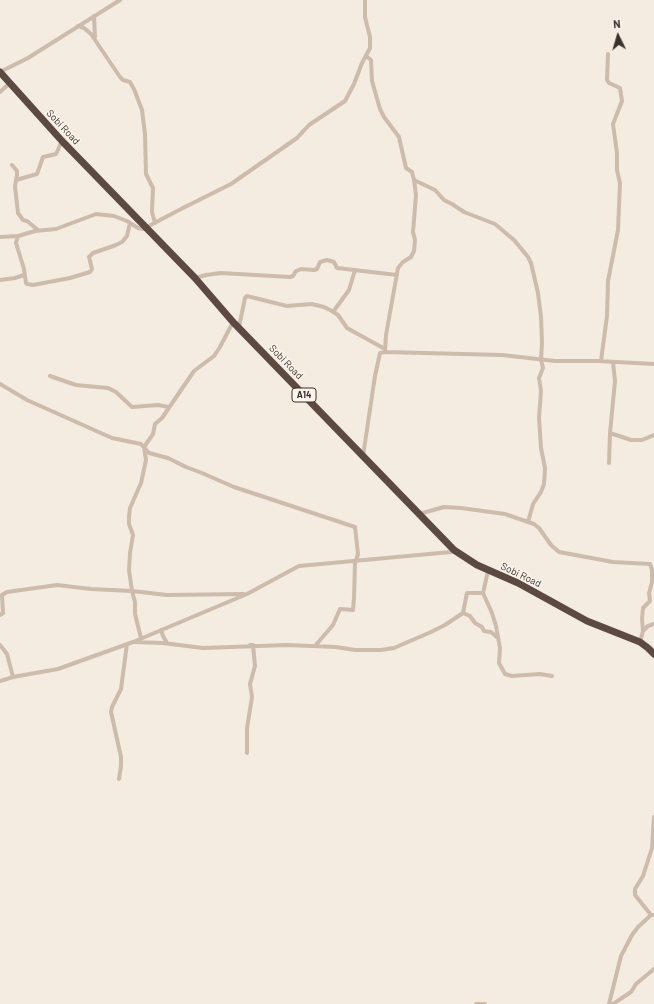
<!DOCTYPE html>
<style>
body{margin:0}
#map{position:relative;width:654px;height:1004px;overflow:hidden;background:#f4ebe1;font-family:Barlow,sans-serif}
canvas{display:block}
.north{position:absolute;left:598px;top:16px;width:40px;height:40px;-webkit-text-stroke:3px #fbf5ee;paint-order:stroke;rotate:355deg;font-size:11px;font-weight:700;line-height:16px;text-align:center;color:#3b302b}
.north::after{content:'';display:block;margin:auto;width:14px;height:18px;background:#3b302b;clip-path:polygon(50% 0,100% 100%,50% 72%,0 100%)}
</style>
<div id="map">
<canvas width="654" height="1004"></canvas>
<div class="north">N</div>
</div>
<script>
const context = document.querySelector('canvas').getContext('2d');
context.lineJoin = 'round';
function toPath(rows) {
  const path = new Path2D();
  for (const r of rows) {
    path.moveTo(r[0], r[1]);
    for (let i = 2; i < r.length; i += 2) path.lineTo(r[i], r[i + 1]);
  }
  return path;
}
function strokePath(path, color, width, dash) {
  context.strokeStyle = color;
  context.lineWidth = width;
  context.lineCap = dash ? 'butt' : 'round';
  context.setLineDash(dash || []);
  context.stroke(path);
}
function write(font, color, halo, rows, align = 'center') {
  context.font = font + ' Barlow,sans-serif';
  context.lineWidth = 3;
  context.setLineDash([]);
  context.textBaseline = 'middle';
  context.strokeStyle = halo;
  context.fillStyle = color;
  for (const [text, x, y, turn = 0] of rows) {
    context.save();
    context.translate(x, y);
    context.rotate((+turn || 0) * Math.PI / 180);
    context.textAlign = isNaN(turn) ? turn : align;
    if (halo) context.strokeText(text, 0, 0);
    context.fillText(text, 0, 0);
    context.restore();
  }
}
strokePath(toPath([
 [94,16,95,37],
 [78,26,84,28,91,34,120,77,123,80,130,82,134,89,142,110,145,134,146,174,153,188,152,212,155,223],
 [366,56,371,60,372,81,380,109,384,117,399,137,406,168,412,172,414,180,435,190,444,200,452,204,464,212,495,224,514,240,528,257,531,263,538,293,541,317,542,343,541,360,543,368,539,378,541,391,539,418,541,448,545,468,544,484,541,492,533,504,528,522],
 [0,72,28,58,120,0],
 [0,92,10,83],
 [12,165,17,171,17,175,15,186,18,213,23,220,27,221,38,230],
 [16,180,37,174,43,157,56,154,62,141],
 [18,236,16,243,24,269,26,283,27,284,33,285,70,278,90,272,92,269,89,257,93,253,116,245,122,242,127,236,130,223],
 [0,237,18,236,35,231,56,229,96,214,114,216,127,221,138,228,143,229,181,209,231,184,297,138,309,125,345,101,354,84,362,63,370,48,370,37,365,17,365,0],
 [195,278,206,275,221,273,290,277,293,276,296,271,301,269,314,270,317,269,320,262,327,260,334,262,337,268,397,275],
 [0,280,15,278,24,275],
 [333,312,349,290,355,270],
 [239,327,245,298,247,296,287,306,312,304,324,307,332,311,338,315,347,328,385,349],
 [385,351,386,335,398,268,403,262,411,257,414,251,415,240,413,232,416,195,414,180],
 [601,361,607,316,608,281,618,230,620,183,617,170,617,153,613,124,622,101,620,88,609,83,607,80,608,54],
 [50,376,76,385,108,388,116,392,132,407,158,405,169,407],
 [0,384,27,400,112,438,141,444,149,453,168,458,186,467,202,473,234,487,355,527,358,554,355,563,354,598,353,610,340,609,333,625,315,646],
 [610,433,631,440,642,440,654,435],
 [363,456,375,376,380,353,385,352,502,355,555,361,598,361,654,364],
 [609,463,610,433,615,381,613,362],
 [419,514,444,507,461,508,505,514,534,524,539,528,551,545,559,552,613,562,650,564,652,570,652,582,649,593,650,601,643,608,642,619,643,631],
 [483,593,492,613,496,626,500,648,499,663,505,674,512,676,540,674,552,676],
 [463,613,470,616,475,623,482,627,484,631,491,632,498,638],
 [0,615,3,613,2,595,7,592,57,585,91,589,132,591,167,595,244,594],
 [161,630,163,636,167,643],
 [141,638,135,614,135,602,132,591,129,570,130,553,133,535,129,524,129,517,130,508,141,483,146,460,144,447,153,434,155,424,162,418,194,371,214,356,220,347,233,322],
 [134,642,163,643,203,648,287,645,336,647,355,650,381,650,394,648,431,632,445,625,463,613,467,593,483,593,488,571],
 [640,642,643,631,648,626,654,624],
 [0,645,7,654,13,677],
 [0,681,13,677,58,669,133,642,247,594,299,566,451,552,454,550],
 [247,753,247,728,252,697,250,684,255,666,253,645,250,645],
 [119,779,121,766,121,757,111,712,112,707,121,689,127,644],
 [651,915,635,895,635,889,643,876,652,848,654,817],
 [476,1004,485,1004],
 [609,1004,621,956,632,935,638,927,651,915,653,915],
 [613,1004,631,992,636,984,654,969]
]), '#cdbbac', 4);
strokePath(toPath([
 [0,72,62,141,195,278,233,322,454,550,477,565,518,583,587,621,640,642,648,648,654,654]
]), '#5c4a42', 7);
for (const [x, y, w] of [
 [304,395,24]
]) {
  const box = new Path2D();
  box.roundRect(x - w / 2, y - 7, w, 14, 3);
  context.fillStyle = '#fbf5ee';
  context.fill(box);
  strokePath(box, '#3b302b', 1);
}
write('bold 9px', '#3b302b', null, [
 ["A14",304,395]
]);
write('10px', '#3b302b', '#fbf5ee', [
 ["Sobi Road",63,127,47],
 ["Sobi Road",286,362,46],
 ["Sobi Road",521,575,26]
]);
</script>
